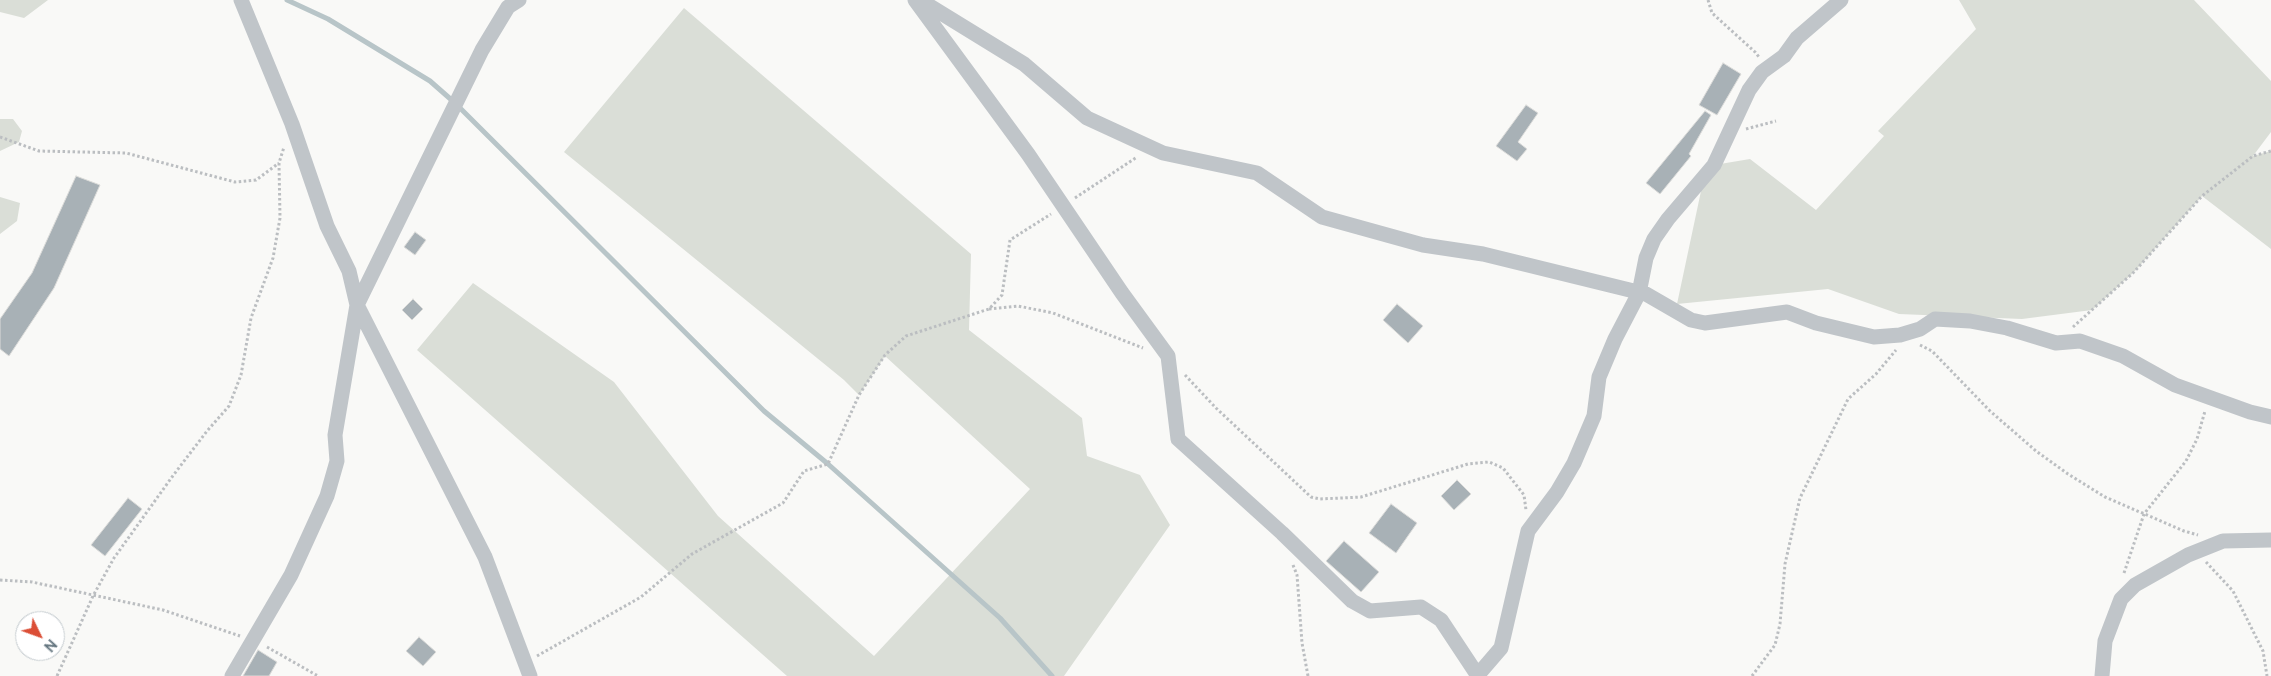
<!DOCTYPE html>
<style>
body{margin:0}
#map{position:relative;width:2271px;height:676px;overflow:hidden;background:#f9f9f7;font-family:Raleway,sans-serif}
canvas{display:block}
.north{position:absolute;left:15px;top:611px;width:50px;height:50px;box-sizing:border-box;background:#fff;border:1px solid #c2c9cd;border-radius:50%;rotate:132deg;font-size:14px;font-weight:700;line-height:20px;text-align:center;color:#667781}
.north::after{content:'';display:block;margin:auto;width:18px;height:22px;background:#db4e36;clip-path:polygon(50% 0,100% 100%,50% 72%,0 100%)}
</style>
<div id="map">
<canvas width="2271" height="676"></canvas>
<div class="north">N</div>
</div>
<script>
const context = document.querySelector('canvas').getContext('2d');
context.lineJoin = 'round';
function paint(path, color) {
  context.fillStyle = color;
  context.fill(path, 'evenodd');
}
function toPath(rows) {
  const path = new Path2D();
  for (const r of rows) {
    path.moveTo(r[0], r[1]);
    for (let i = 2; i < r.length; i += 2) path.lineTo(r[i], r[i + 1]);
  }
  return path;
}
function strokePath(path, color, width, dash) {
  context.strokeStyle = color;
  context.lineWidth = width;
  context.lineCap = dash ? 'butt' : 'round';
  context.setLineDash(dash || []);
  context.stroke(path);
}
paint(toPath([
 [0,0,48,0,24,18,0,12],
 [1959,0,2194,0,2271,81,2271,132,2253,156,2271,151,2271,249,2202,196,2134,272,2092,310,2022,319,1899,314,1828,289,1677,304,1704,177,1714,165,1750,159,1816,210,1884,136,1878,131,1976,29],
 [684,8,971,254,969,330,1082,418,1087,456,1140,475,1170,525,1064,676,787,676,417,350,473,283,614,382,718,516,874,656,1030,489,885,356,859,395,844,380,564,152],
 [0,119,13,119,22,131,19,142,0,151],
 [0,197,20,203,17,221,0,234]
]), '#daded7');
strokePath(toPath([
 [287,0,328,19,430,81,455,103,764,411,828,464,1000,618,1052,676]
]), '#b8c5c8', 5);
const building = toPath([
 [1723,63,1741,74,1717,115,1699,105,1723,63],
 [1526,105,1538,113,1518,142,1527,149,1517,161,1496,146,1526,105],
 [1705,111,1711,115,1689,154,1691,156,1660,194,1646,183,1705,111],
 [76,176,100,185,54,288,9,356,0,349,0,319,32,273,76,176],
 [415,232,426,240,415,255,404,247,415,232],
 [413,299,423,309,412,320,402,310,413,299],
 [1397,304,1423,326,1408,343,1383,320,1397,304],
 [1457,480,1471,494,1454,510,1441,496,1457,480],
 [128,498,142,509,105,556,91,545,128,498],
 [1391,504,1417,523,1396,553,1369,533,1391,504],
 [1344,541,1379,572,1361,592,1326,561,1344,541],
 [419,637,436,652,423,666,406,651,419,637],
 [258,650,277,662,269,676,243,676,258,650]
]);
paint(building, '#a8b1b6');
strokePath(building, '#dbdbd9', 1);
strokePath(toPath([
 [1708,0,1712,13,1755,52,1759,57],
 [1746,129,1776,121],
 [0,137,39,151,126,153,235,182,256,180,279,163],
 [1075,198,1137,157],
 [989,309,1018,306,1053,313,1143,348],
 [2073,327,2134,272,2202,196,2253,156,2271,151],
 [1920,345,1932,351,1990,411,2036,451,2068,474,2105,497,2184,531,2198,535],
 [1185,375,1216,408,1311,497,1320,499,1361,497,1468,464,1489,462,1503,468,1524,495,1526,510],
 [2206,562,2233,591,2263,651,2267,676],
 [1293,565,1297,575,1302,643,1308,676],
 [2124,573,2144,514,2186,461,2197,439,2205,411],
 [0,580,32,582,163,610,240,636],
 [267,647,318,676],
 [537,656,641,597,692,554,783,503,804,471,828,464,859,395,885,355,906,336,989,309,1002,295,1010,240,1051,214],
 [57,676,93,596,114,558,172,477,207,431,229,406,241,375,251,318,273,258,280,218,279,163,284,147],
 [1752,676,1775,645,1780,624,1785,564,1800,498,1848,399,1876,374,1896,350]
]), '#bbbec1', 3, [2.5, 2.5]);
strokePath(toPath([
 [241,0,292,124,327,226,349,271,357,305,485,557,530,676],
 [915,0,1028,154,1122,293,1168,356,1178,439,1282,533,1352,601,1370,611,1421,607,1441,620,1478,676],
 [920,0,1024,64,1087,118,1163,153,1257,173,1322,217,1423,245,1483,254,1646,294,1691,320,1705,323,1787,312,1816,323,1874,337,1900,335,1920,329,1935,319,1970,321,2007,328,2056,343,2080,341,2123,356,2175,385,2250,412,2271,417],
 [232,676,291,575,327,496,337,461,335,435,357,305,482,50,508,7,519,0],
 [1477,676,1501,648,1528,531,1557,492,1574,463,1594,416,1599,377,1615,339,1639,293,1646,258,1654,239,1668,219,1714,165,1749,90,1762,72,1784,56,1797,38,1841,0],
 [2102,676,2105,641,2121,599,2135,585,2188,555,2223,541,2271,540]
]), '#c0c5c9', 15);
</script>
